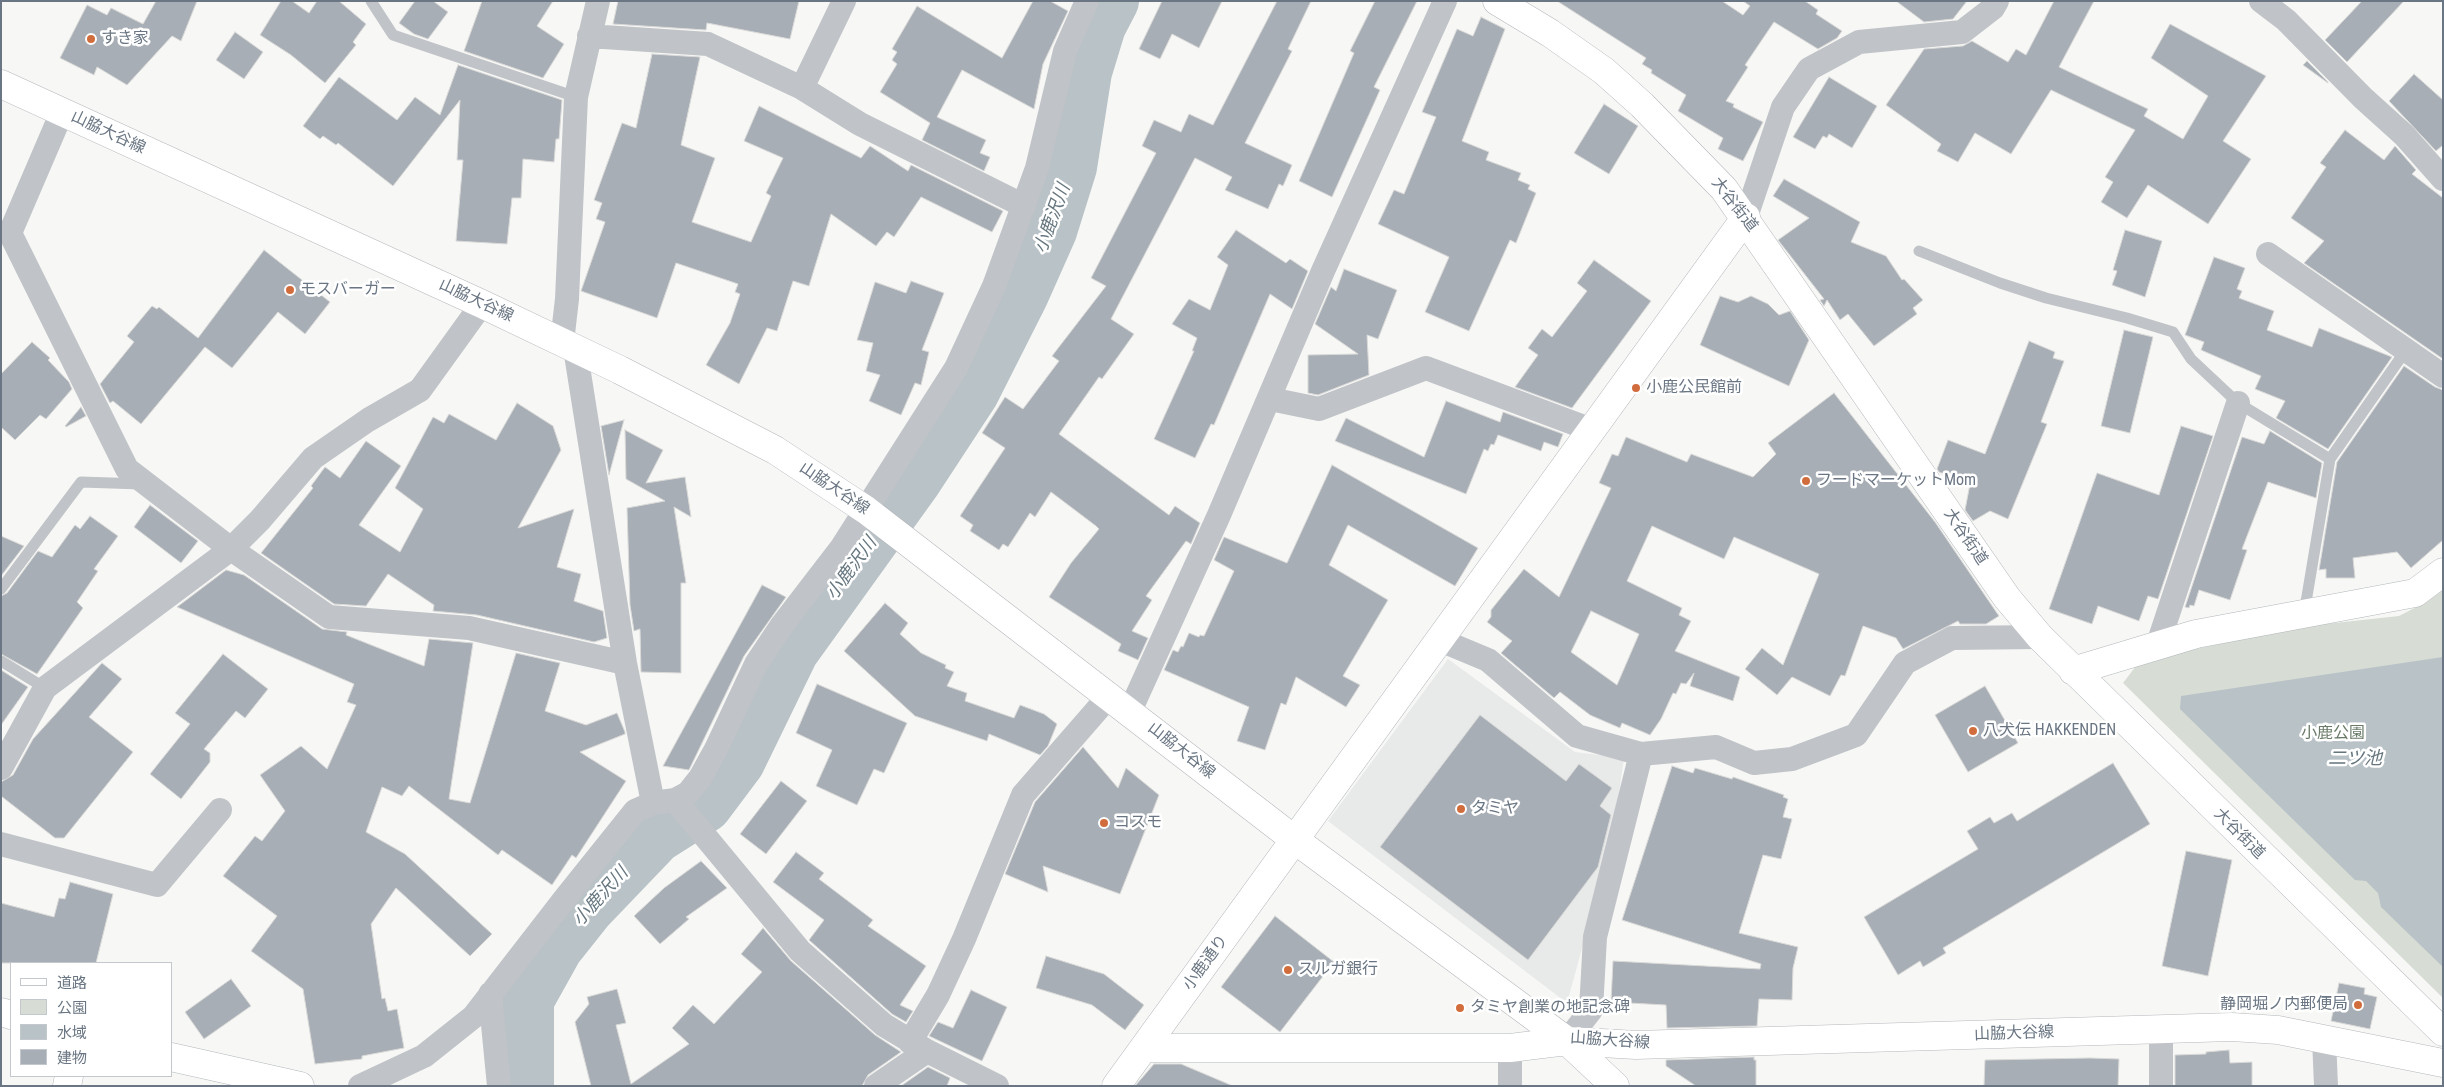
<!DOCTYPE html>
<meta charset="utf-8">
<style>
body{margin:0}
#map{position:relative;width:2444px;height:1087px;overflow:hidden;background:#f7f8f5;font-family:"Roboto Condensed","Noto Sans JP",sans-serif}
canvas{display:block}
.frame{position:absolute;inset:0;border:2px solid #6a7683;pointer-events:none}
.legend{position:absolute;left:10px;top:962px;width:162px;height:115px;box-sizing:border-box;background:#fff;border:1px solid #c3c8cd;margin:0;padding:6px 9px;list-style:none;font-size:15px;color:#6a7683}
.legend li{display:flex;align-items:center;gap:10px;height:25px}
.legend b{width:25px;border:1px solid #c3c8cd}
</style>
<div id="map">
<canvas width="2444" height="1087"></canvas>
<div class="frame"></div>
<ul class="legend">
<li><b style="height:6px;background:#fff"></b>道路</li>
<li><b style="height:14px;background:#d7dcd5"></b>公園</li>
<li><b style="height:14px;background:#b9c2c7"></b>水域</li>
<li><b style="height:14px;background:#a8aeb5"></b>建物</li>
</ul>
</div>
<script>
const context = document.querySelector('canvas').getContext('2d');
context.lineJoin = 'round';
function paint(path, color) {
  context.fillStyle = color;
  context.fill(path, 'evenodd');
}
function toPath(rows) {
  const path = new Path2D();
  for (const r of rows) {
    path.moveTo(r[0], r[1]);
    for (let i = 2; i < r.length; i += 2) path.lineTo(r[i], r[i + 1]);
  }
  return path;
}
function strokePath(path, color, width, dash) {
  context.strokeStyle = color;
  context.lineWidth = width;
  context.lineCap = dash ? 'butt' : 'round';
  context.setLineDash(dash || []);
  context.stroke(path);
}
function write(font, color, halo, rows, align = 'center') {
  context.font = font + ' "Roboto Condensed","Noto Sans JP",sans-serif';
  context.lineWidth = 5;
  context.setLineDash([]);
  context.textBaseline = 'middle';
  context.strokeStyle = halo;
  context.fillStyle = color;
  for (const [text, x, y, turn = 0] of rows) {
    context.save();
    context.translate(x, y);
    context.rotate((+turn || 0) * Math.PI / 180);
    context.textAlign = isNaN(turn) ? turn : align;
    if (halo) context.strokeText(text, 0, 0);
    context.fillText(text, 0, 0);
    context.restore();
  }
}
paint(toPath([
 [1448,659,1575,752,1624,758,1612,840,1567,1003,1328,821]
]), '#e8e9e9');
paint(toPath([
 [2443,590,2443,998,2123,683,2136,666,2173,654,2298,627,2399,616,2428,601]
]), '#d7dcd5');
paint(toPath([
 [2443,657,2443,967,2381,907,2378,893,2366,881,2355,880,2180,709,2181,696]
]), '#b9c2c7');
strokePath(toPath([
 [528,1086,528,1000,557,948,588,909,657,837,706,806,739,762,793,651,916,480,973,393,1023,294,1051,231,1071,167,1086,72,1100,26,1113,1]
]), '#b9c2c7', 52);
const building = toPath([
 [156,1,197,1,181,41,172,36,127,85,97,67,94,75,60,58,87,5,107,15,111,8,143,24,156,1],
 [281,1,292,1,309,13,317,1,339,1,366,24,353,42,356,45,325,83,291,55,260,35,281,1],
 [415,1,433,1,448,12,428,39,414,34,399,23,415,1],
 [482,1,553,1,537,26,564,44,543,78,464,51,482,1],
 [618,1,799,1,790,39,707,23,706,30,613,24,618,1],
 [1033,1,1050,1,1068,11,1043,64,1034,109,962,70,937,117,986,140,980,153,990,157,984,171,922,140,930,123,880,92,897,64,892,60,897,52,892,49,917,6,1002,58,1033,1],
 [1162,1,1222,1,1199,48,1172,34,1160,59,1139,49,1162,1],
 [1277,1,1311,1,1288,49,1292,51,1245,143,1292,165,1283,186,1279,184,1268,209,1225,190,1232,177,1195,158,1111,319,1134,334,1102,379,1099,377,1059,434,1169,515,1175,506,1200,523,1191,544,1186,541,1146,596,1152,600,1132,631,1148,638,1138,660,1118,651,1121,644,1049,597,1071,563,1099,529,1096,526,1051,492,1035,517,1030,513,1008,547,1003,544,999,550,970,531,973,525,960,516,1005,448,982,433,1005,397,1023,409,1059,361,1052,356,1106,286,1091,278,1156,153,1142,146,1154,120,1181,132,1189,114,1213,125,1277,1],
 [1375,1,1417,1,1374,87,1380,90,1332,197,1299,181,1354,53,1350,51,1375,1],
 [1557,1,1722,1,1743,15,1750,6,1743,1,1805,1,1818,10,1816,14,1842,31,1837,38,1818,49,1774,22,1745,65,1748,67,1726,101,1734,104,1733,107,1763,122,1743,161,1718,149,1723,138,1678,111,1686,95,1651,73,1652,70,1642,64,1646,58,1557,1],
 [1896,1,1967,1,1953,19,1924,22,1896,1],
 [2054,1,2094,1,2059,67,2148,109,2144,116,2183,139,2208,96,2151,58,2170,24,2266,76,2223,141,2251,159,2208,224,2148,185,2127,218,2101,202,2113,182,2105,177,2135,130,2051,90,2011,154,1975,133,1958,162,1937,151,1941,144,1886,105,1924,49,1963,46,1972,41,2008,62,2016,49,2026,55,2054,1],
 [2362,1,2404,1,2347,62,2325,40,2362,1],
 [1481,17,1505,29,1462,141,1489,152,1486,160,1521,173,1518,180,1530,185,1528,189,1536,193,1516,243,1510,240,1469,331,1425,312,1449,257,1378,224,1394,190,1404,194,1436,117,1422,112,1457,29,1473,36,1481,17],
 [235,32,263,52,244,79,216,60,235,32],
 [652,54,700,57,681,145,715,158,692,222,751,242,771,196,766,193,783,158,744,141,759,106,861,158,870,146,908,171,911,165,1003,211,992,232,921,197,894,237,887,232,876,246,831,214,809,286,793,281,777,331,767,328,739,384,706,365,730,323,740,294,735,292,738,284,676,263,657,318,581,291,605,222,596,219,602,203,594,200,622,123,636,128,652,54],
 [2307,61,2328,82,2328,83,2303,65,2307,61],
 [458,65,562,100,559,139,556,139,554,162,523,159,521,198,512,198,507,244,456,241,463,160,457,160,460,100,393,186,338,143,336,145,323,136,320,139,303,126,339,77,397,120,415,97,440,115,458,65],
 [2414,74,2443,100,2443,145,2436,151,2389,101,2414,74],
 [1829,77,1877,106,1852,148,1829,134,1827,138,1823,136,1815,149,1793,137,1829,77],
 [1604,104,1638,126,1609,174,1574,153,1604,104],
 [2345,130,2384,160,2395,146,2416,170,2412,174,2443,198,2443,359,2304,263,2324,241,2291,218,2326,167,2320,163,2345,130],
 [1784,179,1860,222,1851,242,1886,256,1902,280,1904,279,1923,300,1913,308,1917,314,1874,346,1848,314,1840,320,1827,300,1824,306,1820,300,1824,299,1778,240,1809,218,1773,196,1784,179],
 [1236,230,1286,263,1290,259,1308,271,1292,309,1270,294,1214,425,1211,424,1195,458,1154,439,1194,351,1192,351,1197,338,1172,324,1189,299,1210,310,1228,265,1217,257,1236,230],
 [2125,230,2162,241,2145,297,2112,285,2117,271,2113,270,2125,230],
 [264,250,330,302,305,334,278,312,232,368,205,347,141,424,113,401,110,403,100,384,134,342,127,336,152,306,157,309,159,307,198,338,264,250],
 [2214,257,2245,268,2237,289,2242,291,2239,298,2274,311,2267,330,2312,347,2319,328,2392,357,2328,449,2276,418,2285,401,2255,389,2261,376,2201,350,2204,342,2185,335,2214,257],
 [1594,260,1651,301,1572,408,1515,387,1538,355,1528,348,1542,329,1552,337,1587,291,1577,283,1594,260],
 [1344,269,1397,290,1378,339,1367,335,1369,375,1318,395,1308,393,1308,355,1358,354,1315,324,1331,287,1336,291,1344,269],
 [911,281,944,293,922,350,929,352,921,385,915,383,901,415,869,401,880,375,866,371,873,343,857,340,875,282,906,293,911,281],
 [1720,296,1738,302,1751,296,1768,304,1779,315,1790,311,1809,340,1789,386,1700,345,1720,296],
 [2124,330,2153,337,2130,433,2101,426,2124,330],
 [2029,341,2055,352,2053,358,2064,361,2041,422,2047,424,2008,519,1990,511,1973,521,1965,510,1970,484,1939,472,1937,469,1948,440,1985,454,2029,341],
 [32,342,50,358,48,360,69,382,72,389,46,419,40,415,15,440,1,427,1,374,32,342],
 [2404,366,2435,387,2443,390,2443,540,2411,568,2397,552,2353,558,2355,578,2326,578,2326,569,2319,570,2337,462,2404,366],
 [1834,393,1935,522,1999,616,1986,624,1960,624,1958,621,1903,649,1896,638,1863,626,1845,676,1841,675,1830,696,1792,677,1777,695,1745,669,1762,648,1783,665,1819,574,1734,537,1724,559,1652,526,1627,581,1682,608,1679,615,1691,621,1675,651,1740,677,1733,701,1690,686,1694,673,1686,684,1681,683,1676,694,1673,693,1661,719,1650,735,1622,723,1620,728,1590,715,1560,692,1554,698,1501,653,1512,641,1487,622,1491,617,1491,610,1524,569,1559,597,1611,488,1599,483,1612,454,1618,456,1626,437,1687,462,1691,454,1753,477,1776,454,1768,443,1834,393],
 [1591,611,1639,634,1617,685,1571,652,1591,611],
 [1446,401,1500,422,1503,412,1563,434,1558,447,1544,442,1541,451,1498,435,1494,445,1491,444,1488,451,1484,449,1466,494,1335,441,1346,418,1424,457,1446,401],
 [517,403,553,426,561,450,518,528,574,509,557,567,581,574,574,601,603,611,607,638,594,642,477,615,433,611,434,605,388,574,366,606,334,604,261,553,313,488,311,486,325,467,340,478,366,441,401,466,359,525,400,552,423,509,395,488,433,417,444,423,449,414,496,440,517,403],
 [81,407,86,416,66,427,65,426,81,407],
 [624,420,609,475,601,426,624,420],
 [2181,426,2213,436,2158,599,2148,596,2139,621,2098,606,2092,624,2049,609,2097,473,2159,495,2181,426],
 [625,430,663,450,646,483,685,477,691,517,674,507,686,583,681,583,681,673,641,672,640,629,634,631,630,605,627,508,665,501,626,479,625,430],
 [2270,431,2322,463,2316,498,2268,482,2242,549,2247,550,2230,600,2199,590,2194,606,2190,605,2189,608,2185,607,2242,437,2264,444,2270,431],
 [1332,465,1478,548,1455,586,1348,525,1329,565,1388,600,1343,676,1360,685,1346,707,1296,677,1286,705,1281,703,1265,750,1237,741,1249,707,1164,670,1173,650,1178,652,1181,646,1183,647,1189,633,1199,637,1200,635,1204,636,1234,571,1214,560,1224,537,1287,563,1332,465],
 [150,505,198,541,181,563,134,527,150,505],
 [90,516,118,536,94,569,98,571,77,602,83,608,37,674,1,654,1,596,7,593,38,551,52,557,75,525,80,529,90,516],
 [1,536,24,546,1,576,1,536],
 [226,570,244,575,322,629,347,632,346,635,424,666,429,639,473,643,449,799,470,803,516,653,560,663,545,711,586,725,617,713,625,732,625,734,580,752,626,781,576,858,572,855,552,885,502,850,498,855,409,786,402,796,382,787,366,832,405,854,492,934,470,956,396,888,371,924,382,999,385,998,388,1011,397,1009,404,1048,362,1056,362,1059,315,1064,303,989,251,951,277,916,223,876,255,836,262,841,285,811,260,775,301,746,327,769,356,705,347,702,354,684,177,607,226,570],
 [762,585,786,597,744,656,689,770,663,766,762,585],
 [885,603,908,623,900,634,921,653,946,665,945,668,954,672,947,686,967,693,965,701,1014,718,1020,705,1044,714,1057,724,1048,746,1040,755,989,734,987,741,915,716,844,651,885,603],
 [223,654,268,689,245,718,236,711,204,749,210,753,210,762,181,799,150,774,190,724,175,713,223,654],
 [102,663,122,679,89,717,133,752,64,838,55,838,1,796,1,782,13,775,33,739,102,663],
 [1,670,28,687,1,725,1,670],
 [817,684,907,723,884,773,874,769,857,805,816,786,832,750,796,733,817,684],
 [1985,686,2018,743,1968,772,1935,715,1985,686],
 [1480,715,1566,781,1579,764,1612,788,1600,806,1611,815,1598,867,1528,960,1380,847,1480,715],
 [1083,747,1118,788,1126,768,1159,795,1120,894,1043,866,1048,892,1005,874,1035,802,1083,747],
 [2113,763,2150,824,1943,948,1946,953,1923,967,1920,961,1898,975,1864,917,1978,849,1967,831,1990,817,1994,823,2012,813,2017,821,2113,763],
 [1672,766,1693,773,1695,768,1732,779,1733,777,1784,795,1783,797,1788,799,1783,817,1792,819,1781,859,1763,855,1739,933,1798,947,1793,968,1792,1000,1759,999,1757,1026,1667,1028,1666,1005,1611,1002,1613,961,1760,969,1761,964,1622,920,1672,766],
 [781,781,807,801,766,854,740,834,781,781],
 [2186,851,2232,860,2208,976,2162,966,2186,851],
 [796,852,824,873,819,879,873,920,868,926,926,966,900,1005,913,1011,906,1022,892,1014,809,940,824,920,773,882,796,852],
 [701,861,727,888,686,917,689,919,660,944,634,916,664,888,701,861],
 [70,882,113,894,96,963,1,963,1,903,54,917,59,898,65,899,70,882],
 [1275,916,1334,962,1280,1032,1221,987,1275,916],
 [763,928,791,961,875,1035,901,1052,868,1075,862,1086,591,1086,575,1022,589,1004,587,997,617,989,626,1023,616,1025,631,1084,689,1044,672,1028,693,1005,714,1024,762,972,741,954,763,928],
 [1046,956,1104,974,1144,1005,1125,1030,1092,1005,1036,988,1046,956],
 [231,979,251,1006,204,1039,185,1012,231,979],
 [2339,983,2365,988,2364,994,2377,997,2370,1029,2331,1021,2339,983],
 [971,990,1007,1007,982,1061,929,1036,938,1022,953,1028,971,990],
 [2229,1050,2230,1063,2252,1062,2252,1086,2175,1086,2175,1055,2206,1054,2206,1052,2229,1050],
 [1754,1057,1754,1060,1756,1060,1756,1086,1696,1086,1666,1066,1666,1060,1754,1057],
 [2090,1058,2119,1059,2118,1086,1984,1086,1985,1060,2090,1058],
 [1154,1064,1181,1064,1233,1086,1135,1086,1154,1064],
 [928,1067,950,1078,947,1086,901,1086,928,1067]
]);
paint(building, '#a8aeb5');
strokePath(building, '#d9d9d8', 1);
const secondary = toPath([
 [1497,1,1550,33,1604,71,1642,105,1724,189,2007,598,2040,637,2443,1032],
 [2073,671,2196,634,2415,593,2443,572],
 [1,1012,11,1015],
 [1144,1048,1510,1048,1567,1041,1615,1086],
 [171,1057,300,1086],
 [67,1086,69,1076],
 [1116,1086,1746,217]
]);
const primary = toPath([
 [1,84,482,304,620,370,775,450,866,510,1295,840,1567,1041,1636,1045,2232,1027,2278,1030,2443,1063]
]);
strokePath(secondary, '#b2b7bb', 29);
strokePath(primary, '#b4b7bb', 29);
strokePath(toPath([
 [371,1,393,35,576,97],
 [1919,251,2000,283,2046,298,2127,318,2173,332,2191,359,2238,403,2330,459],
 [1,589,81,482,141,484],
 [2304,614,2330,459,2406,350],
 [1,661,45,688]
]), '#c0c3c7', 11);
strokePath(toPath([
 [2261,1,2286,20,2363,98,2404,135,2443,179],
 [589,36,708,44,802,88,860,124,1024,206],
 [802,88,844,1],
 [62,112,10,233,127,469,231,549,329,617,469,628,625,663],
 [1746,217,1783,107,1809,69,1859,42,1962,32,1993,8,1997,1],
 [2268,254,2443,376],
 [562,342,567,299,576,97,598,1],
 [575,348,625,663,653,803],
 [1270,399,1319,409,1426,368,1592,430],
 [1440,640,1488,660,1577,736,1641,754],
 [2158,644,2238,403],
 [1130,711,1219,515,1323,271,1445,1],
 [1,768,45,688,231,549,260,520,313,458,368,420,420,390,482,304],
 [675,800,800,951,884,1025,927,1051,997,1086],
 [1,844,157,885,220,810],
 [490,994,499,1086],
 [2161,1029,2161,1086],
 [2324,1039,2326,1086],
 [1567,1041,1591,1010,1595,937,1641,754,1716,747,1754,763,1792,759,1856,735,1905,663,1952,638,2040,637],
 [910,1042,938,995,964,939,1023,795,1110,695],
 [1510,1048,1510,1086],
 [360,1086,424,1056,473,1017,566,897,635,811,653,803,675,800,688,793,700,778,716,749,756,664,782,625,842,547,956,368,994,286,1037,168,1065,51,1087,1],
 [876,1086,927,1051]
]), '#c0c3c7', 24);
strokePath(secondary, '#fff', 28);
strokePath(primary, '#fff', 28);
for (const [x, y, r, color] of [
 [91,39,5,"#d16d3c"],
 [290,290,5,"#d16d3c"],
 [1636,388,5,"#d16d3c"],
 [1806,481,5,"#d16d3c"],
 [1973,731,5,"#d16d3c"],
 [1461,809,5,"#d16d3c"],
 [1104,823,5,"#d16d3c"],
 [1288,970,5,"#d16d3c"],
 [2358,1005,5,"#d16d3c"],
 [1460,1008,5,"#d16d3c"]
]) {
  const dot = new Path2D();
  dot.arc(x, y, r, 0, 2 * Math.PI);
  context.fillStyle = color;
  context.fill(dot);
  strokePath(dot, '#fff', 2);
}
write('16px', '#6a7683', '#fff', [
 ["すき家",101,39],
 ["モスバーガー",300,290],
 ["小鹿公民館前",1646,388],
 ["フードマーケットMom",1816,481],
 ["八犬伝 HAKKENDEN",1983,731],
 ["タミヤ",1471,809],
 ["コスモ",1114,823],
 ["スルガ銀行",1298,970],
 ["静岡堀ノ内郵便局",2348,1005,"right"],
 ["タミヤ創業の地記念碑",1470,1008]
], 'left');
write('16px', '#6a7683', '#fff', [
 ["山脇大谷線",108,133,25],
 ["大谷街道",1734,205,52],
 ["山脇大谷線",476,301,25],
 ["山脇大谷線",834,489,34],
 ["大谷街道",1965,537,56],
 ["山脇大谷線",1181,751,38],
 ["大谷街道",2239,834,45],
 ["小鹿通り",1206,963,-54],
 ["山脇大谷線",2014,1034,-2],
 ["山脇大谷線",1610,1041,4]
]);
write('16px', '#6a7b68', '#fff', [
 ["小鹿公園",2333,734]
]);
write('italic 18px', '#66767f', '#fff', [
 ["小鹿沢川",1053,219,-70],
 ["小鹿沢川",852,569,-54],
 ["二ツ池",2355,759],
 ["小鹿沢川",601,897,-48]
]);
</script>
